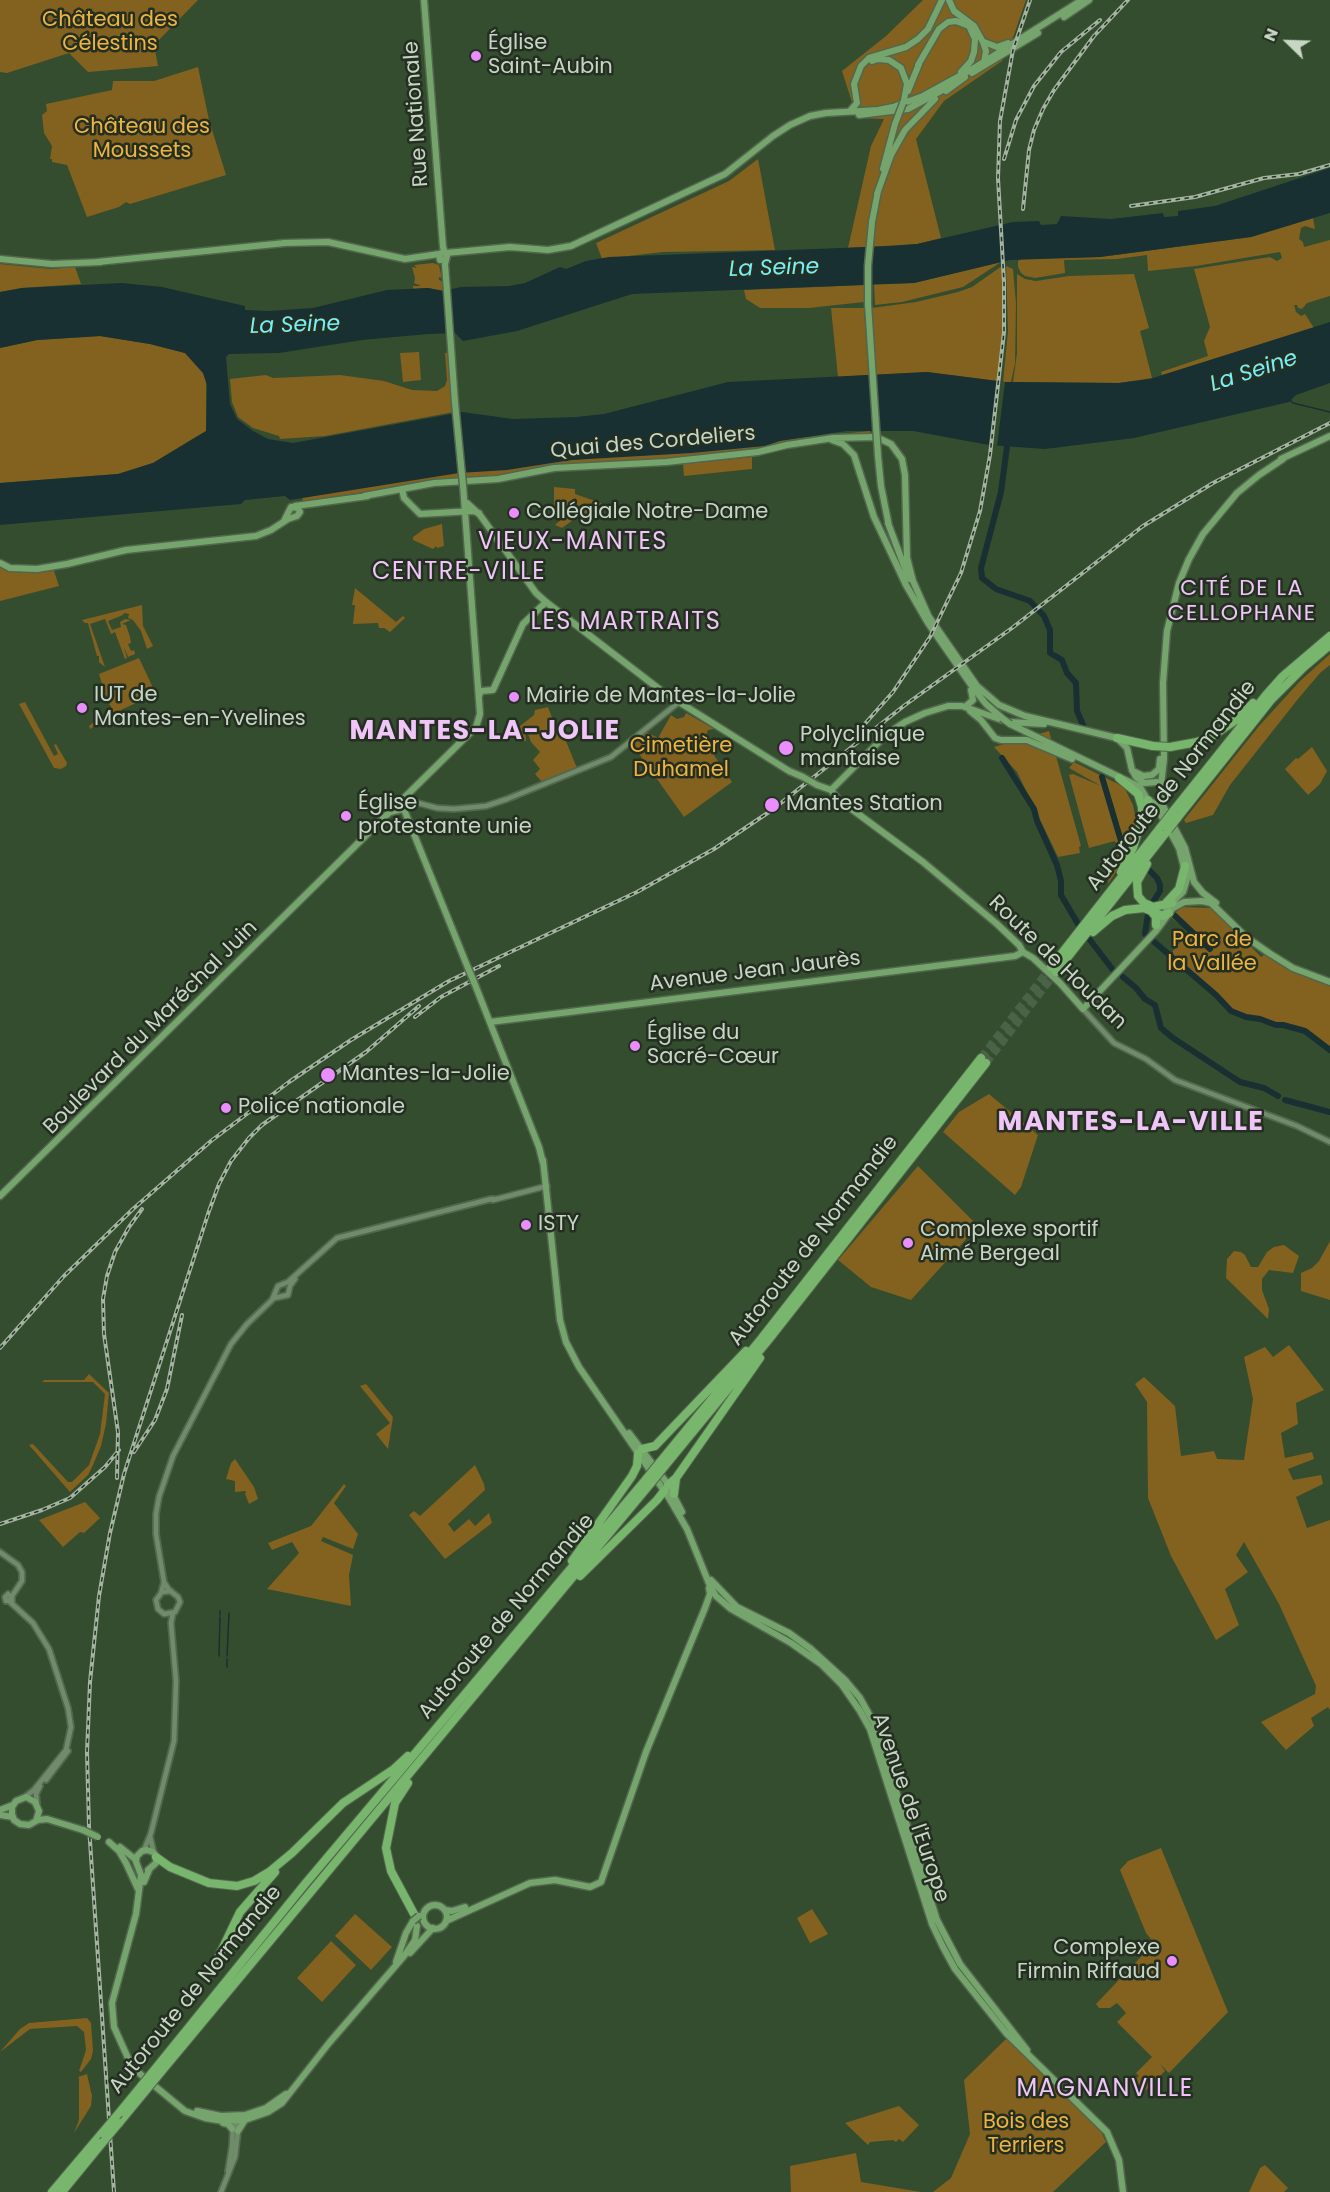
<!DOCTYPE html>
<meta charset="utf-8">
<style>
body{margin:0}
#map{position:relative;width:1330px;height:2192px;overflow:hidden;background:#344d2f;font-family:Poppins,sans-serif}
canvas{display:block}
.north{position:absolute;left:1258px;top:12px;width:60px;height:60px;-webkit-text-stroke:4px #242f22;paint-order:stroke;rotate:293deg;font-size:16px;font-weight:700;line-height:24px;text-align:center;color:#c7d6c4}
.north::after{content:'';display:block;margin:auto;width:21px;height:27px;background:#c7d6c4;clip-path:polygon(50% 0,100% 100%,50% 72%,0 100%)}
</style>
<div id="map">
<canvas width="1330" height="2192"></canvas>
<div class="north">N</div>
</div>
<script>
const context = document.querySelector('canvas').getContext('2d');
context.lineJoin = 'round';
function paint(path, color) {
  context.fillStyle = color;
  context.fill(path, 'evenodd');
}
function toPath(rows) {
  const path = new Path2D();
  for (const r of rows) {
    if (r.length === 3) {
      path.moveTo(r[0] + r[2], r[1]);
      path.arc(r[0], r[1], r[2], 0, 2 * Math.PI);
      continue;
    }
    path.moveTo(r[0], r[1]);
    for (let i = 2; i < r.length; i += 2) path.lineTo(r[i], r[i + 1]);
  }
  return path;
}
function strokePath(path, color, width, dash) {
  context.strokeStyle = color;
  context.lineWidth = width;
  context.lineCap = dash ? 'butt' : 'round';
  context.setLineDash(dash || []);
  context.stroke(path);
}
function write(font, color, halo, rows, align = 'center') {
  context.font = font + ' Poppins,sans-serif';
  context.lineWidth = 5;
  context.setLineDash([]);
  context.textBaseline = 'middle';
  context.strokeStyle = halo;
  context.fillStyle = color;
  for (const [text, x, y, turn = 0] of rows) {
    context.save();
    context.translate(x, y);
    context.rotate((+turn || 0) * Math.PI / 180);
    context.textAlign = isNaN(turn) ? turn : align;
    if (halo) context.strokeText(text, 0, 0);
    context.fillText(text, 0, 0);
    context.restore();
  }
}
paint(toPath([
 [0,0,198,0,154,45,158,66,88,72,69,53,7,73,0,72],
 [923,0,1026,0,1014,35,1002,61,944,101,916,139,941,238,917,244,848,248,871,146,884,119,857,118,842,71,886,36],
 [198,67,209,120,226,175,130,204,126,202,119,207,87,217,67,165,52,162,52,159,50,159,52,146,44,133,42,115,47,111,46,104,112,90,113,81,154,81],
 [758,159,775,250,663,252,602,259,596,243,729,181],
 [1313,218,1315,229,1305,226,1301,228,1299,239,1303,242,1304,247,1330,240,1330,296,1307,303,1302,309,1298,308,1297,305,1294,305,1296,312,1301,316,1305,314,1314,328,1162,375,1161,372,1208,356,1204,341,1210,327,1194,269,1270,257,1277,261,1282,258,1280,252,1196,266,1148,271,1147,255,1117,259,1064,260,1065,273,1035,278,1025,276,1021,273,1018,267,1018,261,1021,259,1100,257,1251,237],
 [1001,262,963,287,902,302,875,305,874,284,914,283],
 [433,263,439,265,442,278,439,277,439,280,443,282,445,291,428,288,413,289,413,286,421,286,414,283,415,278,412,267,417,268,414,265],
 [0,264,51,269,75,267,81,284,22,288,0,292],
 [1002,266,1003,331,998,381,927,372,876,375,872,308,916,302,958,292,972,287],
 [1006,266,1013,269,1016,304,1015,363,1011,382,1003,382,1008,331],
 [1017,274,1025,279,1036,281,1069,276,1134,274,1149,328,1140,331,1152,378,1119,383,1013,382,1017,353],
 [865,285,864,302,809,308,760,308,746,299,744,290],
 [831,308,864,308,869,375,838,377],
 [100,336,150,344,185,353,203,373,206,381,206,431,153,463,118,474,0,483,0,348,37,340],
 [419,352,421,380,403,382,400,353],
 [445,353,448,353,454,412,325,436,280,439,279,436,253,428,238,417,232,402,230,379,266,375,273,378,340,375,384,381,412,390,437,391,445,386,447,380],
 [870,431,871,435,500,477,439,481,303,501,302,496,450,472],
 [752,457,752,469,684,476,683,464],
 [554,487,575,489,575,494,601,503,596,519,580,515,562,528,555,525,571,510,554,506],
 [442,524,444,546,437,548,436,546,433,549,413,540,413,537,424,529],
 [0,566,20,573,54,571,59,586,0,601],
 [355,588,396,622,403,616,405,618,390,632,384,628,379,628,378,623,353,624,355,605,352,605],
 [142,605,143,626,153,646,147,649,141,631,133,620,128,618,129,614,124,613,123,615,108,621,112,630,121,627,120,622,125,619,131,620,122,624,126,625,130,637,131,643,128,644,131,651,134,650,135,654,128,657,124,647,127,658,125,659,115,632,111,634,105,619,90,624,105,667,99,662,99,656,97,656,88,623,85,623,82,620],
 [1330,654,1330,665,1320,673,1298,699,1230,785,1213,815,1186,823,1184,820,1259,726,1300,681],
 [139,658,156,694,123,709,90,729,89,726,96,720,97,722,112,714,113,711,110,705,108,705,110,704,108,700,106,699,108,698,106,695,104,695,104,690,102,691,103,685,100,685,102,684,99,674],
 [25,702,54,756,58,754,54,745,56,744,67,763,66,766,61,769,54,768,19,704],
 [548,707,557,731,561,729,577,768,542,782,535,774,540,769,533,760,540,752,531,742,525,726,526,741,520,741,515,730,534,715,535,710],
 [686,713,714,729,708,730,705,737,717,744,715,747,718,749,714,755,732,782,684,817,632,744,647,732,658,738,671,715,677,719,684,717],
 [1049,731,1081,846,1079,847,1080,853,1058,857,1017,772,994,747],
 [1312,747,1327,771,1320,784,1308,795,1285,769,1296,758,1298,759],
 [1074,762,1124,787,1133,805,1136,820,1132,840,1126,857,1108,884,1110,868,1123,847,1118,847,1115,841,1089,848,1069,775,1073,774,1101,786,1069,768],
 [1182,907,1213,908,1261,957,1265,954,1282,966,1308,978,1330,985,1330,1048,1311,1035,1234,1013,1168,957,1189,931,1170,917],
 [989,1094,1038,1135,1021,1187,1015,1195,943,1132,959,1112],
 [918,1166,978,1226,911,1300,871,1287,838,1260],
 [1330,1241,1330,1300,1301,1291,1301,1273,1312,1268,1319,1261],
 [1284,1245,1299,1256,1293,1273,1269,1270,1262,1279,1262,1290,1269,1309,1268,1319,1226,1278,1227,1259,1234,1251,1241,1252,1245,1255,1251,1267,1258,1267,1267,1252,1274,1247],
 [1289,1345,1324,1390,1296,1403,1298,1424,1281,1433,1285,1458,1312,1452,1314,1459,1288,1469,1293,1480,1321,1475,1323,1484,1296,1497,1307,1528,1330,1520,1330,1710,1328,1707,1311,1718,1314,1726,1286,1750,1261,1722,1315,1694,1316,1686,1279,1604,1244,1542,1236,1555,1248,1572,1225,1589,1239,1625,1216,1640,1171,1556,1148,1498,1147,1402,1135,1384,1144,1377,1175,1406,1181,1456,1214,1451,1217,1459,1244,1460,1253,1399,1244,1357,1265,1347,1273,1357],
 [89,1374,109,1393,106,1424,101,1446,93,1465,88,1475,70,1492,29,1445,33,1444,68,1482,72,1482,89,1465,100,1434,105,1394,93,1382,42,1382,44,1380,84,1380],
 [366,1384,393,1417,388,1449,376,1434,390,1423,360,1386],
 [235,1459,254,1487,258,1499,249,1504,245,1494,246,1491,235,1492,235,1481,226,1479,231,1463],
 [475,1465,484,1484,485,1490,448,1524,454,1532,469,1519,475,1526,489,1513,492,1523,445,1559,409,1515,414,1511,420,1516],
 [344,1484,346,1486,334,1503,358,1534,353,1549,323,1537,321,1541,353,1555,349,1575,351,1606,267,1589,299,1553,292,1542,272,1550,268,1543,311,1526],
 [85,1502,100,1518,84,1533,80,1532,63,1547,39,1520],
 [1161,1848,1228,2012,1169,2073,1160,2064,1165,2071,1143,2093,1132,2082,1139,2076,1136,2073,1152,2057,1117,2022,1126,2013,1117,2003,1110,2008,1099,2008,1096,2004,1154,1943,1146,1933,1120,1870,1128,1861],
 [812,1909,828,1934,810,1943,797,1918],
 [355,1914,392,1947,371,1970,335,1936],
 [331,1941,356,1965,322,2002,297,1978],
 [87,2018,91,2023,93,2051,91,2059,81,2072,79,2071,86,2050,84,2032,77,2026,30,2029,0,2052,20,2029,29,2023],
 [1007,2038,1097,2123,1106,2142,1053,2192,933,2192,951,2178,970,2134,964,2080],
 [87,2074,92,2096,91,2106,74,2133,79,2120,79,2078,78,2077],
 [899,2106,919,2125,903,2142,899,2139,896,2142,893,2140,870,2142,868,2145,845,2123],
 [856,2153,861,2182,921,2192,791,2192,790,2166],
 [1265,2165,1288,2188,1284,2192,1249,2192,1260,2168]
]), '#83611f');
paint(toPath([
 [1330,168,1330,213,1251,237,1100,257,1010,260,914,283,632,294,517,331,463,341,455,333,428,334,362,340,279,353,229,354,226,357,230,404,237,419,253,431,268,439,293,443,462,412,513,419,576,417,604,414,728,382,927,372,1005,382,1119,383,1150,379,1330,322,1330,383,1296,395,1289,402,1134,438,1045,449,989,445,913,431,846,431,780,441,765,446,692,453,571,460,507,470,459,473,290,500,285,496,245,500,241,504,0,525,0,483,118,474,153,463,206,431,207,385,203,373,185,353,150,344,100,336,37,340,0,348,0,292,22,288,122,283,162,287,245,306,245,310,268,311,313,308,387,290,428,288,443,291,461,287,509,286,525,283,560,267,566,269,586,261,609,257,891,246,917,244,1013,222,1039,221,1041,225,1057,224,1061,216,1111,219,1163,213,1164,217,1178,216,1178,211,1215,206]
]), '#183032');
paint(toPath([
 [998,381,1005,382,997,446,989,445]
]), '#344d2f');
strokePath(toPath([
 [1289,399,1293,403,1330,412],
 [220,1615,220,1611],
 [219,1656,220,1617],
 [227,1656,229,1613],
 [227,1667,227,1659]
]), '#183032', 1.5);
strokePath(toPath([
 [1008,439,1001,492,981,568,982,578,996,589,1030,601,1044,616,1050,630,1050,653,1062,660,1067,673,1076,683,1077,711,1083,725],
 [1002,758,1034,809,1037,821,1057,865,1061,881,1061,895,1078,924],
 [1102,777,1121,841,1128,847],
 [1148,869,1157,878,1160,885,1160,891,1153,902],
 [1174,915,1210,949],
 [1145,934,1148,914],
 [1090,940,1113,970],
 [1152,940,1216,995,1231,1011,1246,1017,1260,1019,1276,1025,1283,1025,1305,1031,1330,1050],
 [1123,977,1136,988,1145,999,1155,1005,1161,1028,1173,1038,1240,1082,1264,1088,1278,1096],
 [1285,1100,1330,1112]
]), '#183032', 6);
strokePath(toPath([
 [981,1058,1051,967],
 [986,1063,1056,972]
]), '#4a6245', 8, [8, 4]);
const minor = toPath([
 [407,800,437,808,454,809,486,806,507,799,611,757,679,702],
 [1083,1009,1114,1043,1146,1059,1175,1080,1297,1126,1330,1142],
 [493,1200,547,1186],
 [274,1298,288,1295,290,1286,295,1279],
 [0,1552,18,1565,22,1572,22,1581,12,1596,12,1602],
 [164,1582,169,1590,178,1597,180,1602,175,1612,164,1614,158,1609,156,1600,162,1592,171,1591],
 [161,1593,164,1582,156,1534,156,1514,159,1497,173,1456,231,1344,247,1324,272,1300,278,1286,288,1282,337,1238,491,1199,494,1199],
 [10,1600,6,1601,5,1597,8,1594,11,1597],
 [9,1601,33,1623,49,1649,68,1708,71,1727,66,1750,34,1790,25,1797],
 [46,1780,68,1751],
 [37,1803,36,1794,40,1786],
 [150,1836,154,1854],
 [144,1850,151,1833,174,1741,176,1681,171,1623,173,1613],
 [228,2171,232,2146,233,2126],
 [221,2192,235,2157,238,2131,235,2120]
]);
const major = toPath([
 [424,0,443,247,445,253],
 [949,0,954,11,974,26,983,42,986,51,984,62],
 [1064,17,1089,0],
 [984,42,997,47,1008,43],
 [872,61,878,59,889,60,901,68,907,84,904,100],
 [918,65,939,29,948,22,956,21,969,26,975,39,974,52,971,61,961,72],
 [972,73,1038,33],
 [908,91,919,64],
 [946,91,965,77],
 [850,111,857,103,854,84,861,66,869,58,906,47,918,39,928,29,942,0],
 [859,115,908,109,948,87],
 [883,169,895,124],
 [877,194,891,155,905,130,935,99],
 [872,222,878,191],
 [283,243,328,242,405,259,439,254],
 [446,253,510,247,548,250,571,246,725,174,773,136,790,125,810,116,826,113,878,110,893,107,923,96,974,68,1082,0],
 [0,259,52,264,101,262],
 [446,259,440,260,439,254,444,252,447,256,445,264,455,403],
 [97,262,285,243],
 [832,440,843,444,854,455,874,517,906,585,928,623,974,689,986,704,1002,718],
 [878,456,881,486,889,526],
 [1281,459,1330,436],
 [402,489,404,498,420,514,473,511,479,513],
 [364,496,434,483,498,479,554,468,666,462,758,452,787,445,833,438,876,437,891,444,902,459,905,475,907,558,913,581,928,615],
 [467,503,480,515,536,593,546,602,663,692,789,771,803,777],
 [295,506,368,496],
 [888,523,909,579],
 [0,563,10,568,37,569,67,564,126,550,256,536,271,530,288,519,297,516,300,512,298,508,291,507,284,521],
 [927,614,977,686,999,705,1025,716,1117,738,1127,748,1132,770,1136,777,1144,783,1157,782,1161,785],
 [479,696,481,691,493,690,523,624,546,602],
 [965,707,973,700,971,690],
 [970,711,981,720,995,738,1001,740,1027,740,1072,759],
 [1009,722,1044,724],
 [1010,724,1140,787,1147,799,1155,804,1179,848,1187,879,1183,892,1170,905,1156,926],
 [1135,772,1143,776,1152,775,1159,769,1160,759],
 [817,785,831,790,838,799,923,862,997,924,1019,945,1023,952,1033,958,1060,983,1083,1009,1156,931,1173,908,1184,902,1202,901,1211,903,1246,937,1269,953,1293,968,1330,982],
 [831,790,887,734,905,722,925,713,948,706,962,706,1002,720],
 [398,803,403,807,468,968],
 [390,812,403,809,410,792],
 [1216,903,1203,893,1194,882,1185,848,1162,804,1164,793,1161,785,1164,759,1163,683,1167,631,1179,583,1189,559,1203,534,1237,493,1259,475,1283,459],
 [474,982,539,1147,543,1163],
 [490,1022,1015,956,1023,952],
 [543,1160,560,1320,566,1342,579,1367,669,1498,687,1529,710,1586,716,1596,731,1609,791,1643,821,1664,842,1685,860,1711,870,1729,932,1924,943,1947,955,1969,1006,2033,1107,2132,1119,2160,1123,2192],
 [0,1196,476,727,480,714,463,485],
 [629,1433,667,1483,682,1512],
 [711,1580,737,1607,789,1633,811,1649,845,1680,860,1698,875,1725,937,1920,960,1964,1027,2050],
 [0,1810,13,1805],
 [0,1815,13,1817],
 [36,1821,39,1811,35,1802,26,1797,16,1801,12,1807,12,1814,14,1820,20,1824,29,1825,38,1820,47,1819,83,1830],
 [109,1842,119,1851,126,1863,138,1889],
 [120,1847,135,1859,141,1875,136,1914,112,2003,114,2027,128,2058,139,2073,185,2111,205,2118,223,2121,245,2120,268,2112,282,2103,329,2043,404,1956,415,1940,417,1926],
 [136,1861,137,1856,142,1851,147,1850,153,1852,156,1856,156,1863,148,1870],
 [144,1882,149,1870],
 [435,1917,12],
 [445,1910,452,1911,465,1907],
 [446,1921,530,1883,555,1880,590,1887,601,1882,646,1752,705,1608,710,1594,709,1588],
 [410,1953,433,1928],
 [396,1962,406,1933,413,1921],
 [197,2111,221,2116,245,2115,266,2108,286,2094],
 [223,2123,228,2124,232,2129],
 [238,2131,245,2120]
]);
const highway = toPath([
 [1117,738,1153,746],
 [1170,747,1197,742,1214,735,1236,720,1253,703],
 [1119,778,1138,794,1142,807,1142,813],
 [1174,810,1266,695,1283,676,1330,636],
 [1178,817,1271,700,1304,667,1330,645],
 [1147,864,1137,882,1138,896,1144,903,1153,907,1172,903],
 [1121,872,1133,848,1148,800],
 [1166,903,1179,889,1185,866],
 [1152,912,1156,917,1156,925],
 [1093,932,1112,916,1125,910,1144,908,1163,916,1169,913],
 [1051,967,1160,828],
 [1056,972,1168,830],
 [642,1449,655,1446,746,1351],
 [660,1462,761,1339,981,1058],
 [664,1467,770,1338,986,1063],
 [668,1485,676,1478,760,1358],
 [674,1494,676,1478],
 [572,1561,632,1476,637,1466,638,1454],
 [580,1576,657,1500,664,1491],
 [408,1783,395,1803,386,1848,391,1871,414,1914],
 [156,1857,170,1867,209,1883,237,1886,254,1881,269,1872,292,1853,343,1803,394,1769,408,1756],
 [217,1960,240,1912,275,1872],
 [151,2074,305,1884,647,1478],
 [156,2078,651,1483],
 [119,2113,142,2085],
 [119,2123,147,2089],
 [52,2192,102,2133],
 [62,2192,103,2142]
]);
strokePath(minor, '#52674e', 8);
strokePath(major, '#52674e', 9);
strokePath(highway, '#52674e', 10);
strokePath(minor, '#708b6a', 4.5);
strokePath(major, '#75a56c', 6);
strokePath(highway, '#79b66d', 8);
const rail = toPath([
 [1004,159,1016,120,1034,86,1061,52,1100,20],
 [1131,206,1195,197,1264,178,1299,174,1330,165],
 [1023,209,1029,150,1034,130,1043,109,1054,90,1094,36,1128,0],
 [855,735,893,692,930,637,961,573,980,511,990,455,1004,332,1004,282,998,178,1000,121,1013,50,1030,0],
 [415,1017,441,997,499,966],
 [0,1348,64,1276,133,1209,211,1141,289,1082,351,1040,449,981,637,892,714,849,772,810,905,705,1012,628,1143,526,1213,483,1330,423],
 [134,1452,155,1420,167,1389,182,1315],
 [117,1478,118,1432,104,1334,103,1299,107,1276,115,1252,129,1227,142,1209],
 [0,1524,42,1510,70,1498,105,1467,119,1450],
 [114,2192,89,1827,87,1752,90,1682,99,1596,110,1533,124,1474,209,1211,219,1184,231,1161,249,1138,262,1125,366,1052,419,1006]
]);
strokePath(rail, '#a3b5a0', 4);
strokePath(rail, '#242f22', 1.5, [4.5]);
const majorBridge = toPath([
 [895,124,903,103],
 [872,222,868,266,868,304,878,456],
 [455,403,463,485],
 [1002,718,1010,724],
 [803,777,817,785],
 [468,968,474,982],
 [83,1830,98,1837],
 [413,1921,419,1916]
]);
const highwayBridge = toPath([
 [1153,746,1170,747],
 [1160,828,1174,810],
 [1168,830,1178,817],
 [647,1478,660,1462],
 [651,1483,664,1467],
 [142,2085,151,2074],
 [147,2089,156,2078],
 [102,2133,119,2113],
 [103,2142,119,2123]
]);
strokePath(majorBridge, '#52674e', 9, []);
strokePath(highwayBridge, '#52674e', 10, []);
strokePath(majorBridge, '#75a56c', 6);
strokePath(highwayBridge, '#79b66d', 8);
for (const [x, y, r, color] of [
 [476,56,6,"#ea8dfd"],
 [514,513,6,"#ea8dfd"],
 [514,697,6,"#ea8dfd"],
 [82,708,6,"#ea8dfd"],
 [786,748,8,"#ea8dfd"],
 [772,805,8,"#ea8dfd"],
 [346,816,6,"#ea8dfd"],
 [635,1046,6,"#ea8dfd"],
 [328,1075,8,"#ea8dfd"],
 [226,1108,6,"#ea8dfd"],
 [526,1225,6,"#ea8dfd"],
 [908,1243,6,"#ea8dfd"],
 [1172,1961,6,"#ea8dfd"]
]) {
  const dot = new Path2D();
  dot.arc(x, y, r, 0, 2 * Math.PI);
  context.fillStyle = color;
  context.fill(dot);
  strokePath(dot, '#242f22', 2);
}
write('21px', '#efb43f', '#242f22', [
 ["Château des",110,21],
 ["Célestins",110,45],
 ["Château des",142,128],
 ["Moussets",142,152],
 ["Cimetière",681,747],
 ["Duhamel",681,771],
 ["Parc de",1212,941],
 ["la Vallée",1212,965],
 ["Bois des",1026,2123],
 ["Terriers",1026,2147]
]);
write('21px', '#c7d6c4', '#242f22', [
 ["Église",488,44],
 ["Saint-Aubin",488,68],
 ["Collégiale Notre-Dame",526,513],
 ["IUT de",94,696],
 ["Mantes-en-Yvelines",94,720],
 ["Mairie de Mantes-la-Jolie",526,697],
 ["Polyclinique",800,736],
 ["mantaise",800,760],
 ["Église",358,804],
 ["protestante unie",358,828],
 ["Mantes Station",786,805],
 ["Église du",647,1034],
 ["Sacré-Cœur",647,1058],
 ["Mantes-la-Jolie",342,1075],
 ["Police nationale",238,1108],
 ["ISTY",538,1225],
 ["Complexe sportif",920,1231],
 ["Aimé Bergeal",920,1255],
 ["Complexe",1160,1949,"right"],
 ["Firmin Riffaud",1160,1973,"right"]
], 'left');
write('21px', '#c7d6c4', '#242f22', [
 ["Rue Nationale",417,114,-94],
 ["Quai des Cordeliers",653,443,-5],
 ["Autoroute de Normandie",1172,786,-52],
 ["Route de Houdan",1057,963,44],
 ["Avenue Jean Jaurès",755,972,-7],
 ["Boulevard du Maréchal Juin",151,1028,-45],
 ["Autoroute de Normandie",814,1241,-52],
 ["Autoroute de Normandie",507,1617,-50],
 ["Avenue de l'Europe",910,1808,71],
 ["Autoroute de Normandie",196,1990,-51]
]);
write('italic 22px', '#77eff6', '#242f22', [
 ["La Seine",774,269,-2],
 ["La Seine",295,326,-2],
 ["La Seine",1254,372,-18]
]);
context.letterSpacing = '1.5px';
write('22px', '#efc6f7', '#242f22', [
 ["CITÉ DE LA",1242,589],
 ["CELLOPHANE",1242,614]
]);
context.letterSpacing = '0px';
context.letterSpacing = '1.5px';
write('24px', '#efc6f7', '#242f22', [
 ["VIEUX-MANTES",573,543],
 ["CENTRE-VILLE",459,573],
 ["LES MARTRAITS",626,623],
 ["MAGNANVILLE",1105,2090]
]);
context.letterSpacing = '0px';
context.letterSpacing = '1.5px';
write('bold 27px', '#efc6f7', '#242f22', [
 ["MANTES-LA-JOLIE",485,732],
 ["MANTES-LA-VILLE",1131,1123]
]);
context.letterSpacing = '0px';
</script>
